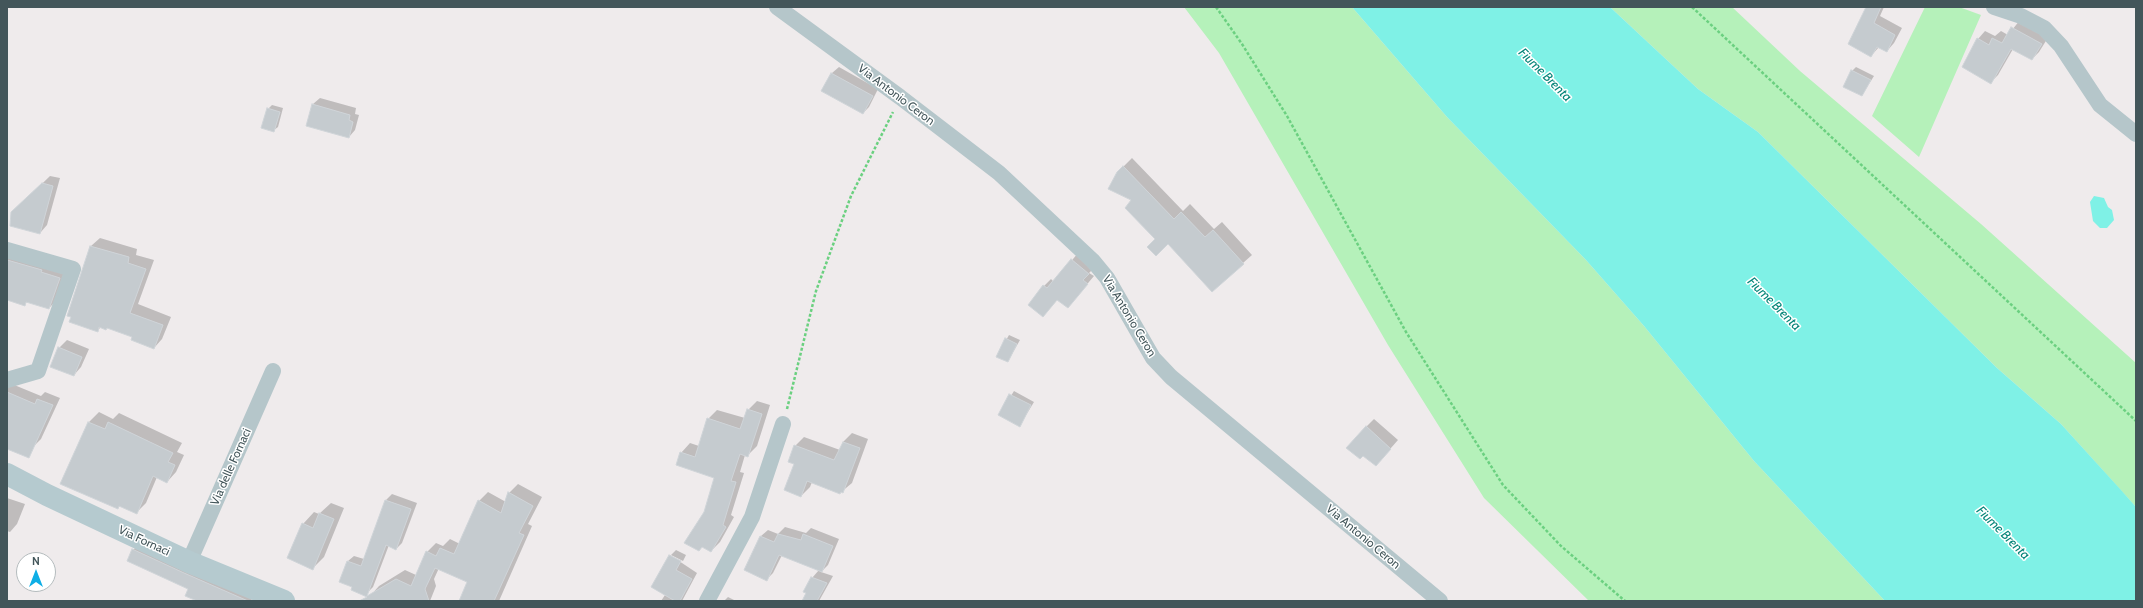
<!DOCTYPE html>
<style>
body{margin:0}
#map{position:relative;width:2143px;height:608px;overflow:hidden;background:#efebec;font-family:Cabin,sans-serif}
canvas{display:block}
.frame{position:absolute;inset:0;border:8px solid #43565a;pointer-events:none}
.north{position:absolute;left:16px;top:552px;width:40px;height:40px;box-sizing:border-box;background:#fff;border:1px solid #b4bbbd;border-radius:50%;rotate:0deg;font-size:11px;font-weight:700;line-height:16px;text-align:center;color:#43565a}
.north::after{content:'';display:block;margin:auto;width:14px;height:18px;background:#0eaee6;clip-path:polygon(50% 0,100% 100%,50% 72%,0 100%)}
</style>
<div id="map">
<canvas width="2143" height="608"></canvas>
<div class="frame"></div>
<div class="north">N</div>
</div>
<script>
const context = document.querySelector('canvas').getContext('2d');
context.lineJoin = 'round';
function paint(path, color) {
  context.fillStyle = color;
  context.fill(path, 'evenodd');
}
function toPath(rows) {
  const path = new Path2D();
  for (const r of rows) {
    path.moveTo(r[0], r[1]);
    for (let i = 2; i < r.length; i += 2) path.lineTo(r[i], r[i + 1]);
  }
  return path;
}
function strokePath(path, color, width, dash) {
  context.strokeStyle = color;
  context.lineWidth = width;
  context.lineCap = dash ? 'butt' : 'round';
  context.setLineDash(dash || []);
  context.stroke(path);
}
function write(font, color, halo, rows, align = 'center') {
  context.font = font + ' Cabin,sans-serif';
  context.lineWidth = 3;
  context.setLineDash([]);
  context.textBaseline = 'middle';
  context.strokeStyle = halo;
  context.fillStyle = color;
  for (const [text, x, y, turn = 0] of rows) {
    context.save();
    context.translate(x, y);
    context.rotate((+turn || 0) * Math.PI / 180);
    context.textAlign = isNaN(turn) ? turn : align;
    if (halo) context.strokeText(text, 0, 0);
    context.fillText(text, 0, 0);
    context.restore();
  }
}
paint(toPath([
 [1184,7,1352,7,1447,117,1586,260,1644,326,1754,461,1885,601,1589,601,1484,498,1388,345,1219,53],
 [1610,7,1732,7,1800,71,1981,224,2136,363,2136,507,2061,424,1997,368,1758,132,1698,89],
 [1925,7,1959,7,1981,15,1919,157,1872,116]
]), '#b5f1ba');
paint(toPath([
 [1352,7,1610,7,1698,89,1758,132,1997,368,2061,424,2121,490,2136,507,2136,601,1885,601,1754,461,1644,326,1586,260,1447,117],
 [2094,196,2104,198,2108,207,2112,210,2114,220,2107,228,2100,228,2093,221,2090,202]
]), '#7ff1e6');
paint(toPath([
 [1867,7,1884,7,1880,16,1902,28,1894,43,1887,51,1879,47,1871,56],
 [2020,20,2049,36,2039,52,2032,59,2013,49,1998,75,1990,83,1978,39,1985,31,1995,36,2001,31,2008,35],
 [839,67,878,89,869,107,863,113,823,91,832,73],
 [1856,67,1874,76,1862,95,1852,71],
 [320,98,356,108,355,114,359,115,355,130,349,137,313,104],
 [272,105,283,108,278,127,274,130,268,109],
 [1132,158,1183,211,1190,204,1214,229,1222,222,1252,255,1243,263,1156,239,1118,172],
 [50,176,60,178,47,225,40,233,12,213],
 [100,238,137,249,136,255,154,260,138,304,171,317,162,339,154,348,133,337,108,327,101,327,97,331,68,315,91,246],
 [8,242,15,249,70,267,60,297,49,308,28,301,24,305,7,299],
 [1078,253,1095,267,1089,273,1094,276,1068,307,1058,299,1043,316,1044,286,1051,279,1054,282],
 [1009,335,1020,340,1008,361,997,356],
 [67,340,89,349,81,367,74,375,59,348],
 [7,382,41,396,45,392,60,398,41,439,33,447,7,435],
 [1014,391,1034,402,1020,425,999,415],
 [757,401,770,405,757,446,748,455,745,455,740,472,744,473,731,515,734,517,720,542,711,551,705,512,715,478,681,453,690,443,699,446,708,419,717,410,745,418,748,410],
 [99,412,113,419,119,413,182,443,177,452,184,455,176,472,167,482,157,477,146,503,136,513,120,506,118,508,62,483,89,422],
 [1374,419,1398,440,1376,465,1366,427],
 [852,433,868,439,852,483,840,493,812,482,810,487,801,496,795,463,795,446,804,437,840,450,843,442],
 [518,484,542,497,528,524,532,526,499,601,460,601,469,582,439,568,434,579,436,586,430,601,385,601,371,595,379,586,405,570,416,575,427,552,436,543,443,546,450,539,460,544,479,501,488,492,506,502,509,493],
 [392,494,417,503,402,543,396,549,389,545,373,587,367,593,348,561,354,556,364,559,386,500],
 [7,498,25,504,17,524,10,532,7,531],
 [331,503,344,508,324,557,313,568,303,524,314,512,319,514],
 [785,527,806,533,811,528,839,539,828,565,821,572,833,576,819,601,803,601,812,578,819,570,782,555,773,573,766,580,761,536,768,530,778,534],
 [144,539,256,589,251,601,200,601,189,588,133,550],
 [676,550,686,555,683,561,671,555],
 [670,555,697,573,682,601,661,601,665,595,652,587],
 [728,597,736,601,724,601]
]), '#0003');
const building = toPath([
 [1866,7,1881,7,1874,23,1895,35,1887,52,1877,47,1871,57,1848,44,1866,7],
 [2011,27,2042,44,2032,60,2011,49,1991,84,1962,67,1977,38,1989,45,1992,38,2002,43,2011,27],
 [1851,70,1871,80,1862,96,1843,87,1851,70],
 [831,73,873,96,863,114,821,91,831,73],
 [312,104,350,115,349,120,353,122,349,138,306,126,312,104],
 [267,108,280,112,274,132,261,128,267,108],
 [1123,166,1174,219,1181,212,1205,237,1213,230,1244,264,1212,292,1168,244,1156,256,1147,247,1155,239,1125,208,1131,200,1108,189,1117,172,1123,166],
 [42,183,53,186,40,234,10,226,11,212,42,183],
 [90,246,129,257,128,263,146,269,130,313,163,325,154,349,131,340,132,337,107,328,106,330,99,327,98,332,69,322,71,317,67,316,90,246],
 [1071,259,1089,274,1083,280,1088,284,1068,308,1057,300,1043,317,1028,305,1043,285,1047,288,1071,259],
 [7,260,42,270,41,272,60,278,49,309,26,302,25,306,7,300,7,260],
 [1005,338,1017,344,1008,362,996,357,1005,338],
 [58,347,82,357,74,376,50,367,58,347],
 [7,392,35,404,37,399,53,405,29,458,7,449,7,392],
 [1009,394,1031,405,1020,427,998,415,1009,394],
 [747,409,762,414,748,457,740,454,731,481,736,482,723,525,726,527,711,552,702,547,699,551,684,543,704,512,714,478,676,465,680,452,695,457,707,418,740,429,747,409],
 [88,422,105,429,108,422,173,453,168,462,175,465,167,483,153,476,137,514,119,506,118,509,60,484,88,422],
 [1366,426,1391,449,1376,466,1363,456,1360,459,1346,448,1366,426],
 [843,442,860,448,843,493,841,492,840,494,807,481,801,497,784,490,794,464,788,462,794,445,834,460,843,442],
 [508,492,533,506,519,533,524,535,494,601,459,601,467,582,435,568,425,589,429,601,359,601,367,597,351,590,352,587,339,582,347,561,361,566,385,500,411,509,396,550,386,545,367,596,396,579,411,586,426,551,436,556,440,548,454,554,478,500,501,513,508,492],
 [319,513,334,519,313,570,287,558,302,523,313,528,319,513],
 [778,534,801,540,803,534,833,546,822,572,779,555,767,581,744,570,760,536,774,542,778,534],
 [132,549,184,573,248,601,197,601,185,596,188,589,127,561,132,549],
 [669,555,681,561,676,570,692,579,680,601,675,601,651,587,669,555],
 [811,577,827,583,817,601,802,601,806,593,803,592,811,577]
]);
paint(building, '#c5cbcf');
strokePath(building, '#cfd4d8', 1);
strokePath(toPath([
 [1216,7,1242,44,1287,116,1406,332,1503,485,1561,546,1625,601],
 [1692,7,2136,421],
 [787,409,816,291,851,196,893,112]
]), '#6bd080', 2.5, [3, 2]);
strokePath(toPath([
 [777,7,900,97,999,173,1093,261,1107,278,1153,358,1171,377,1440,601],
 [1994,7,2021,16,2044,28,2061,46,2100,105,2136,134],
 [7,250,73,269,38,371,7,380],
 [189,562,273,371],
 [707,601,752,517,783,424]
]), '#b5c6ca', 16);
strokePath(toPath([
 [7,474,47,495,189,562,284,601]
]), '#b5cacf', 22);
write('12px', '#43565a', '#fff', [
 ["Via Antonio Ceron",896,95,37],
 ["Via Antonio Ceron",1129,316,59],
 ["Via delle Fornaci",231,467,-66],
 ["Via Antonio Ceron",1363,537,40],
 ["Via Fornaci",144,541,25]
]);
write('italic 13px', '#068579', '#fff', [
 ["Fiume Brenta",1545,75,45],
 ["Fiume Brenta",1774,304,45],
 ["Fiume Brenta",2003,533,45]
]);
</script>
